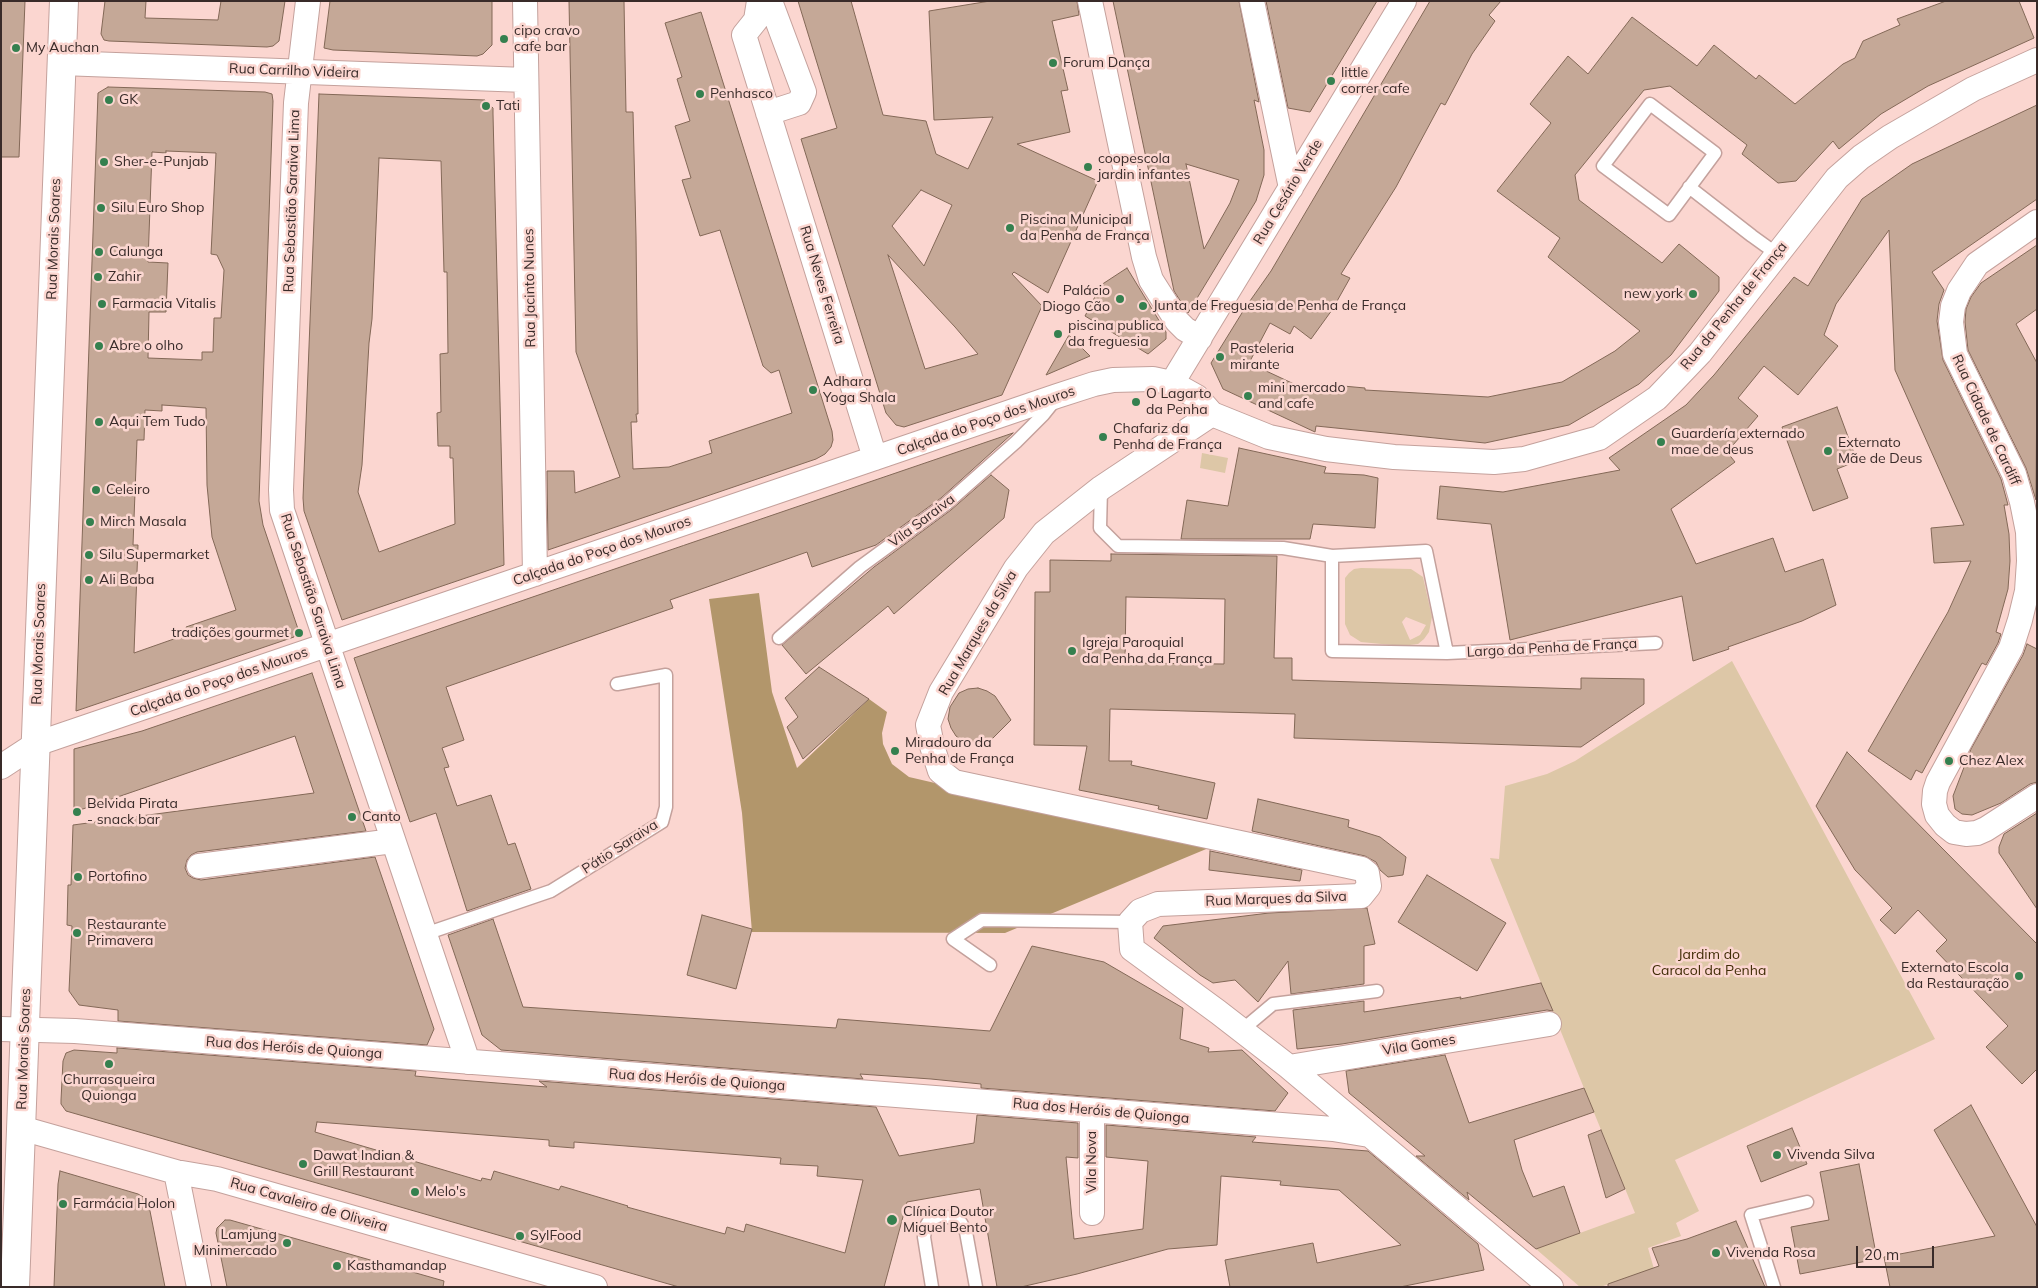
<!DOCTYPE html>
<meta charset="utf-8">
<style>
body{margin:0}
#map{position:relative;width:2038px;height:1288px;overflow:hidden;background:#fbd6d0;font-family:Mulish,sans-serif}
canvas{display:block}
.frame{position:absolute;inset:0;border:2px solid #392b29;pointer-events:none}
.scale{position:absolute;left:1856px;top:1246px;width:78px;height:22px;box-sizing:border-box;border:2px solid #392b29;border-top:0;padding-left:6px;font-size:15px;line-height:18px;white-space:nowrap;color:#392b29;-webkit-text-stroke:4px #fbd6d0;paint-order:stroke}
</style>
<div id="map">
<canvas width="2038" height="1288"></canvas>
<div class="frame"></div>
<div class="scale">20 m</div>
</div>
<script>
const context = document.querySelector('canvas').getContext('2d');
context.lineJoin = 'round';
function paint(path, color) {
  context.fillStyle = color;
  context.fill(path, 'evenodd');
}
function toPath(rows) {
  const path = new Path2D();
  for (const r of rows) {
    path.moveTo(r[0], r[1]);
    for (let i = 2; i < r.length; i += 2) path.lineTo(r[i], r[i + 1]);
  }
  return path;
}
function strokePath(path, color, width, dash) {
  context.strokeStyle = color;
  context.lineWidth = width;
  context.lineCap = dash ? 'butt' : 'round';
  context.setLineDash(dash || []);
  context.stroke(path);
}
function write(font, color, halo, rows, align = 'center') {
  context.font = font + ' Mulish,sans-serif';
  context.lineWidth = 5;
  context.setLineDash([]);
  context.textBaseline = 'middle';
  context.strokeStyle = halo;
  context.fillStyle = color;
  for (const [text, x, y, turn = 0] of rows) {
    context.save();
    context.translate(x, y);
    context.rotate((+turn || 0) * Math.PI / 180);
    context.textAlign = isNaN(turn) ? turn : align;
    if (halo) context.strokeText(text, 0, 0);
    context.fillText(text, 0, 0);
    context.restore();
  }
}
paint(toPath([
 [1202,453,1228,458,1225,473,1200,468],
 [1361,568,1411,569,1423,577,1432,617,1429,632,1424,639,1418,644,1402,646,1361,642,1350,635,1345,624,1345,578,1349,573,1354,569],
 [1406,617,1426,625,1420,635,1410,640,1402,622],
 [1732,661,1935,1039,1675,1160,1699,1211,1676,1223,1681,1236,1648,1248,1654,1269,1600,1287,1580,1287,1536,1249,1635,1213,1490,858,1499,859,1505,786,1547,774,1575,761]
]), '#ddc7a7');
paint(toPath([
 [759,593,772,692,797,768,869,699,887,712,882,733,883,744,892,764,909,777,1211,847,1005,933,752,932,742,813,709,599]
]), '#b2966b');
const building = toPath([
 [1,1,25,1,19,157,1,157,1,1],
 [105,1,146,1,145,18,218,20,221,1,285,1,279,41,273,46,267,47,109,41,104,40,101,34,105,1],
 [330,1,492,1,492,45,483,54,477,56,333,50,324,48,330,1],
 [569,1,624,1,626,112,633,112,636,236,638,414,636,414,637,422,631,422,633,469,669,467,712,453,709,441,792,413,779,370,771,373,763,366,720,230,700,236,682,180,691,178,675,126,690,121,677,79,682,77,665,23,701,12,832,431,833,440,831,447,825,454,816,459,548,550,547,471,574,471,575,493,620,477,576,352,569,1],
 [798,1,851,1,883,115,926,121,936,154,968,169,993,117,934,120,929,11,990,1,1077,1,1079,15,1052,21,1068,90,1061,91,1070,132,1017,144,1098,181,1048,293,1014,272,1012,274,1042,306,1002,395,904,427,896,425,886,413,801,139,837,128,798,1],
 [921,190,952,205,924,266,892,226,921,190],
 [888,255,955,327,978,354,925,369,888,255],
 [1113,1,1239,1,1259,102,1254,100,1264,150,1264,175,1256,201,1188,313,1174,291,1113,1],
 [1186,164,1239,180,1230,203,1204,249,1186,164],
 [1266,1,1377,1,1310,112,1288,108,1266,1],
 [1430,1,1501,1,1489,15,1495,21,1472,54,1445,105,1441,103,1396,187,1341,274,1350,278,1332,310,1311,339,1294,326,1290,334,1270,323,1249,363,1294,384,1321,388,1321,384,1365,388,1365,390,1488,397,1562,382,1615,351,1640,331,1548,257,1560,238,1497,191,1551,123,1530,104,1568,56,1588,74,1632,17,1697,66,1714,45,1756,79,1759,75,1795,104,1843,64,1855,58,1863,41,1900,25,1897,19,1946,1,2019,1,2034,38,1928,86,1881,114,1839,149,1833,141,1796,181,1778,183,1742,154,1747,145,1670,86,1644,90,1575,175,1579,200,1662,263,1679,244,1719,277,1719,291,1671,355,1639,384,1569,425,1485,443,1316,426,1315,432,1223,389,1211,363,1245,308,1271,271,1430,1],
 [108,87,265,92,272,94,273,101,259,501,263,525,298,629,294,637,76,711,98,93,108,87],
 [166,151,216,153,211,254,217,255,224,270,221,318,214,318,213,352,202,352,202,360,148,358,149,312,166,312,168,263,148,262,152,152,166,153,166,151],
 [162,405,206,408,207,485,212,537,236,610,186,627,188,634,134,653,138,545,133,545,137,440,144,440,145,410,162,411,162,405],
 [319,94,485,100,493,108,493,114,504,565,342,620,304,511,303,498,319,94],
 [379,158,441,161,444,272,447,272,448,353,440,354,441,412,437,413,438,446,450,446,450,458,453,458,455,524,379,552,358,492,362,465,369,343,372,319,379,158],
 [2037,105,2037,199,1932,272,1944,290,1939,304,1937,321,1943,360,2001,479,2008,505,2004,505,2009,534,2010,561,2008,589,1996,632,2001,634,1998,643,1986,665,1982,663,1922,773,1916,770,1911,780,1868,751,1948,612,1971,561,1934,563,1931,528,1964,525,1895,370,1889,230,1836,304,1824,335,1838,346,1798,395,1764,366,1738,398,1758,416,1727,452,1735,462,1671,509,1696,564,1773,538,1785,572,1823,559,1836,605,1802,621,1728,647,1729,649,1693,661,1682,596,1510,640,1491,524,1437,519,1440,486,1503,492,1620,470,1609,458,1686,405,1714,375,1794,277,1808,286,1862,199,1912,164,2037,105],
 [2037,245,2037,309,2016,324,2037,363,2036,500,2026,468,1968,350,1965,322,1966,309,1971,297,1981,283,2037,245],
 [1127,268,1166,332,1166,339,1148,354,1085,316,1101,285,1127,268],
 [1069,335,1090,356,1046,375,1069,335],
 [1837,407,1857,461,1837,469,1848,498,1813,511,1782,427,1837,407],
 [1013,433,941,498,876,545,812,567,807,552,670,600,673,608,446,687,464,740,442,748,449,767,444,768,457,806,491,795,508,845,515,843,531,889,467,911,436,813,410,822,354,658,1013,433],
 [1239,448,1326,467,1324,473,1364,475,1378,478,1375,528,1313,524,1310,539,1181,539,1187,500,1228,506,1239,448],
 [991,475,1009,490,1004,518,894,614,888,606,806,674,782,645,874,567,951,510,991,475],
 [1111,554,1277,556,1274,658,1292,658,1292,680,1581,689,1581,678,1644,679,1644,704,1581,747,1294,738,1295,714,1110,709,1109,761,1132,761,1131,765,1215,783,1207,819,1158,809,1159,806,1079,790,1087,746,1034,745,1035,592,1050,592,1050,560,1111,561,1111,554],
 [1126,597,1225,599,1224,664,1125,663,1126,597],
 [2027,644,2037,649,2037,782,2030,784,2001,803,1972,815,1962,814,1955,809,1953,796,1971,749,2023,655,2027,644],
 [819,667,869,699,803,759,787,727,798,717,785,698,819,667],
 [312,673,366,831,197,852,191,855,187,860,185,868,188,875,193,878,201,880,375,857,434,1029,427,1045,118,1021,118,1010,79,1005,69,991,72,926,67,925,68,885,71,885,73,825,314,793,295,736,74,812,74,749,142,731,312,673],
 [978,688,987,691,995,696,1011,720,992,739,983,743,974,744,964,742,956,736,951,728,948,719,950,707,959,693,968,689,978,688],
 [1847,752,2037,944,2037,1069,2022,1084,1986,1047,2008,1026,1936,951,1947,940,1918,910,1895,934,1880,920,1892,908,1855,870,1816,806,1847,752],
 [1258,799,1349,820,1348,827,1380,837,1406,857,1403,875,1388,877,1380,870,1376,862,1365,856,1252,831,1258,799],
 [2037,813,2037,909,1999,853,1999,847,2004,834,2037,813],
 [1210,851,1302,870,1300,881,1209,870,1210,851],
 [1427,875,1506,923,1477,971,1398,922,1427,875],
 [1367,908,1375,944,1364,946,1364,984,1291,994,1288,961,1258,1002,1235,980,1213,983,1200,975,1154,938,1163,926,1269,913,1367,908],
 [702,915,752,929,736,989,687,975,702,915],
 [493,919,523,1007,836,1028,838,1019,990,1031,1032,946,1104,962,1183,1008,1180,1039,1209,1048,1208,1052,1242,1050,1288,1093,1275,1111,981,1088,981,1084,931,1079,860,1074,863,1079,501,1050,482,1035,448,935,493,919],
 [1541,983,1553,1011,1547,1010,1342,1044,1297,1049,1293,1010,1364,1001,1364,1012,1461,997,1460,999,1541,983],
 [117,1048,416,1071,415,1076,447,1079,547,1087,539,1081,876,1107,899,1156,974,1143,977,1115,1078,1123,1078,1158,1066,1157,1074,1239,1143,1229,1148,1161,1106,1157,1106,1125,1256,1137,1252,1142,1368,1151,1478,1244,1484,1270,1400,1287,1230,1287,1225,1260,1313,1243,1317,1263,1401,1245,1339,1190,1280,1185,1281,1181,1221,1176,1217,1245,1168,1249,1077,1274,1021,1287,997,1287,980,1189,907,1202,884,1287,679,1287,66,1111,61,1104,61,1100,63,1061,66,1053,74,1050,117,1053,117,1048],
 [317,1122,549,1140,549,1146,574,1148,574,1142,781,1158,780,1164,818,1166,817,1176,863,1180,845,1253,746,1224,744,1232,727,1227,725,1234,627,1207,628,1206,561,1186,559,1190,494,1171,491,1180,482,1178,481,1181,315,1132,317,1122],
 [1445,1055,1469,1123,1584,1088,1594,1112,1514,1140,1522,1170,1533,1197,1564,1186,1580,1233,1536,1249,1467,1192,1469,1200,1416,1156,1425,1156,1349,1093,1346,1071,1445,1055],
 [1971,1105,2037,1227,2037,1287,1890,1287,1884,1257,1995,1236,1934,1130,1971,1105],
 [1792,1128,1807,1164,1761,1182,1747,1146,1792,1128],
 [1601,1130,1625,1189,1606,1198,1588,1135,1601,1130],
 [1859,1164,1877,1259,1800,1274,1791,1227,1829,1220,1820,1172,1859,1164],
 [60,1171,138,1194,145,1198,149,1206,165,1287,54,1287,58,1184,60,1171],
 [225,1220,230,1220,444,1281,443,1287,227,1287,216,1233,217,1228,225,1220],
 [1736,1221,1765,1287,1608,1287,1608,1284,1659,1266,1652,1248,1687,1239,1736,1221]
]);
paint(building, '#c5a897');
strokePath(building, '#836857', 1);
const lane = toPath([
 [1650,104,1715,153,1669,215,1603,166,1650,104],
 [1689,187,1752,236,1777,254],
 [1101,488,1100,528,1118,546,1283,548,1332,556,1426,551,1447,653,1656,643],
 [1332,556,1332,651,1447,653],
 [779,638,860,567,946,504,1016,442,1043,415,1055,400],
 [425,934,551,891,662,822,666,807,666,675,617,684],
 [990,965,953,939,982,920,1130,922],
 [1242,1030,1273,1004,1377,991],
 [932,1287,924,1237,926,1226,929,1221,939,1215,952,1218,961,1223,966,1232,976,1287],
 [1774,1287,1751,1215,1807,1202]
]);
const street = toPath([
 [308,1,296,103,281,490,282,510,468,1062],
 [525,1,535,574],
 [759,1,756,20,744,35,875,458],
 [1090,1,1144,257,1151,280,1177,321,1185,329,1200,338],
 [1252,1,1291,188],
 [61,63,526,80],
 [768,113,799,103,804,92,770,1],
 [2037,222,1977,264,1959,291,1953,306,1951,322,1955,354,2014,474,2022,502,2028,532,2029,561,2027,591,2020,620,2011,648,1938,782,1935,791,1934,804,1937,815,1945,825,1954,832,1966,834,1977,833,1986,829,2037,796],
 [1172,383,1404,1],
 [1212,414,1101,488,1044,533,1016,568,941,692,928,725,932,746,940,771,954,782,1362,869,1367,873,1369,886,1361,896,1158,904,1140,911,1130,922,1132,949,1218,1012,1289,1067,1551,1287],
 [1,767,36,744,1057,396,1094,384,1113,380,1153,379,1172,383,1197,397,1212,414,1269,437,1326,449,1394,457,1494,462,1524,459,1599,438,1657,398,1700,353,1837,178,1861,157,1890,137,1973,89,2037,60],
 [199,866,393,841],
 [1,1029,75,1031,1333,1129,1369,1135],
 [1289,1067,1549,1024],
 [21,1128,176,1172,217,1179,595,1287],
 [176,1172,199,1287],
 [1092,1213,1092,1111]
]);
const secondary = toPath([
 [15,1287,64,1]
]);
strokePath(lane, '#c4a19c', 15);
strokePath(street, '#c4a19c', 26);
strokePath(secondary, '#c4a19c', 30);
strokePath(lane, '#fff', 12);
strokePath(street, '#fff', 24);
strokePath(secondary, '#fff', 28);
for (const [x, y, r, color] of [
 [504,39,5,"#35804f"],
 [16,48,5,"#35804f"],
 [1053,63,5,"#35804f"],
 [1331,81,5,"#35804f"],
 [700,94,5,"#35804f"],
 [109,100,5,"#35804f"],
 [486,106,5,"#35804f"],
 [104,162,5,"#35804f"],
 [1088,167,5,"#35804f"],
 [101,208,5,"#35804f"],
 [1010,228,5,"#35804f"],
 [99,252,5,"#35804f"],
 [98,277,5,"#35804f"],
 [1693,294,5,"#35804f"],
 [1120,299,5,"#35804f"],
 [102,304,5,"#35804f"],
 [1143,306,5,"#35804f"],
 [1058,334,5,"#35804f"],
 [99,346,5,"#35804f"],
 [1220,357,5,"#35804f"],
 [813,390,5,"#35804f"],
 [1248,396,5,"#35804f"],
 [1136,402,5,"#35804f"],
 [99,422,5,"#35804f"],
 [1103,437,5,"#35804f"],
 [1661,442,5,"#35804f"],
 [1828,451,5,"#35804f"],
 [96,490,5,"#35804f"],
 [90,522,5,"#35804f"],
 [89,555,5,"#35804f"],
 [89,580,5,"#35804f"],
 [299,633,5,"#35804f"],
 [1072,651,5,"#35804f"],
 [895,751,5,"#35804f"],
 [1949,761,5,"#35804f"],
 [77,812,5,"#35804f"],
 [352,817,5,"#35804f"],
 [78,877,5,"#35804f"],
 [77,933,5,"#35804f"],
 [2019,976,5,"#35804f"],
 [109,1064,5,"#35804f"],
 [1777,1155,5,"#35804f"],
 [303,1164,5,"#35804f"],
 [415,1192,5,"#35804f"],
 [63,1204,5,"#35804f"],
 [892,1220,6,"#35804f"],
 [520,1236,5,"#35804f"],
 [287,1243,5,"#35804f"],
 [1716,1253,5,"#35804f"],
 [337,1266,5,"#35804f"]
]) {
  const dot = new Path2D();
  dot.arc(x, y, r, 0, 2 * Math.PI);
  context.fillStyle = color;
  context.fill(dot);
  strokePath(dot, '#fbd6d0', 2);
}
write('14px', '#392b29', '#fbd6d0', [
 ["cipo cravo",514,31],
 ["cafe bar",514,47],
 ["My Auchan",26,48],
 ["Forum Dança",1063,63],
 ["little",1341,73],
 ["correr cafe",1341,89],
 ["Penhasco",710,94],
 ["GK",119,100],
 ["Tati",496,106],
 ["coopescola",1098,159],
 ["jardin infantes",1098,175],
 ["Sher-e-Punjab",114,162],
 ["Silu Euro Shop",111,208],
 ["Piscina Municipal",1020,220],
 ["da Penha de França",1020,236],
 ["Calunga",109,252],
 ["Zahir",108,277],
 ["Palácio",1110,291,"right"],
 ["Diogo Cão",1110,307,"right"],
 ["new york",1683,294,"right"],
 ["Farmacia Vitalis",112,304],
 ["Junta de Freguesia de Penha de França",1153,306],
 ["piscina publica",1068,326],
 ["da freguesia",1068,342],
 ["Abre o olho",109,346],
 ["Pasteleria",1230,349],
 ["mirante",1230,365],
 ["Adhara",823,382],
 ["Yoga Shala",823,398],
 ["mini mercado",1258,388],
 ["and cafe",1258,404],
 ["O Lagarto",1146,394],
 ["da Penha",1146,410],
 ["Aqui Tem Tudo",109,422],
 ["Chafariz da",1113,429],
 ["Penha de França",1113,445],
 ["Guardería externado",1671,434],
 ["mae de deus",1671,450],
 ["Externato",1838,443],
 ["Mãe de Deus",1838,459],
 ["Celeiro",106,490],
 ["Mirch Masala",100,522],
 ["Silu Supermarket",99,555],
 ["Ali Baba",99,580],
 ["tradições gourmet",289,633,"right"],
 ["Igreja Paroquial",1082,643],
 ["da Penha da França",1082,659],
 ["Miradouro da",905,743],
 ["Penha de França",905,759],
 ["Chez Alex",1959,761],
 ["Belvida Pirata",87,804],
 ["- snack bar",87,820],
 ["Canto",362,817],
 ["Portofino",88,877],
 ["Restaurante",87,925],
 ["Primavera",87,941],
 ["Externato Escola",2009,968,"right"],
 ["da Restauração",2009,984,"right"],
 ["Churrasqueira",109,1080,"center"],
 ["Quionga",109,1096,"center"],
 ["Vivenda Silva",1787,1155],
 ["Dawat Indian &",313,1156],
 ["Grill Restaurant",313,1172],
 ["Melo's",425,1192],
 ["Farmácia Holon",73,1204],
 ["Clínica Doutor",903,1212],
 ["Miguel Bento",903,1228],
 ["Lamjung",277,1235,"right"],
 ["Minimercado",277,1251,"right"],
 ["SylFood",530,1236],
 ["Vivenda Rosa",1726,1253],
 ["Kasthamandap",347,1266]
], 'left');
write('14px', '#392b29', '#fbd6d0', [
 ["Rua Carrilho Videira",294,71,2],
 ["Rua Cesário Verde",1288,192,-59],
 ["Rua Sebastião Saraiva Lima",292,201,-88],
 ["Rua Morais Soares",54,239,-88],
 ["Rua Neves Ferreira",822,285,73],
 ["Rua Jacinto Nunes",530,288,-91],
 ["Rua da Penha de França",1734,306,-51],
 ["Rua Cidade de Cardiff",1986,420,65],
 ["Calçada do Poço dos Mouros",986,421,-19],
 ["Vila Saraiva",922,521,-37],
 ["Calçada do Poço dos Mouros",602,551,-19],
 ["Rua Sebastião Saraiva Lima",313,601,72],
 ["Rua Marques da Silva",978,633,-60],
 ["Rua Morais Soares",39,644,-88],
 ["Largo da Penha de França",1552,648,-3],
 ["Calçada do Poço dos Mouros",219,682,-19],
 ["Pátio Saraiva",620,847,-33],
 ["Rua Marques da Silva",1276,899,-2],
 ["Vila Gomes",1419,1045,-9],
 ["Rua dos Heróis de Quionga",294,1048,4],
 ["Rua Morais Soares",24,1049,-88],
 ["Rua dos Heróis de Quionga",697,1080,4],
 ["Rua dos Heróis de Quionga",1101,1111,5],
 ["Vila Nova",1092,1162,-90],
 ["Rua Cavaleiro de Oliveira",309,1205,16]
]);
write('14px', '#412d07', '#fbd6d0', [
 ["Jardim do",1709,955],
 ["Caracol da Penha",1709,971]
]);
</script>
